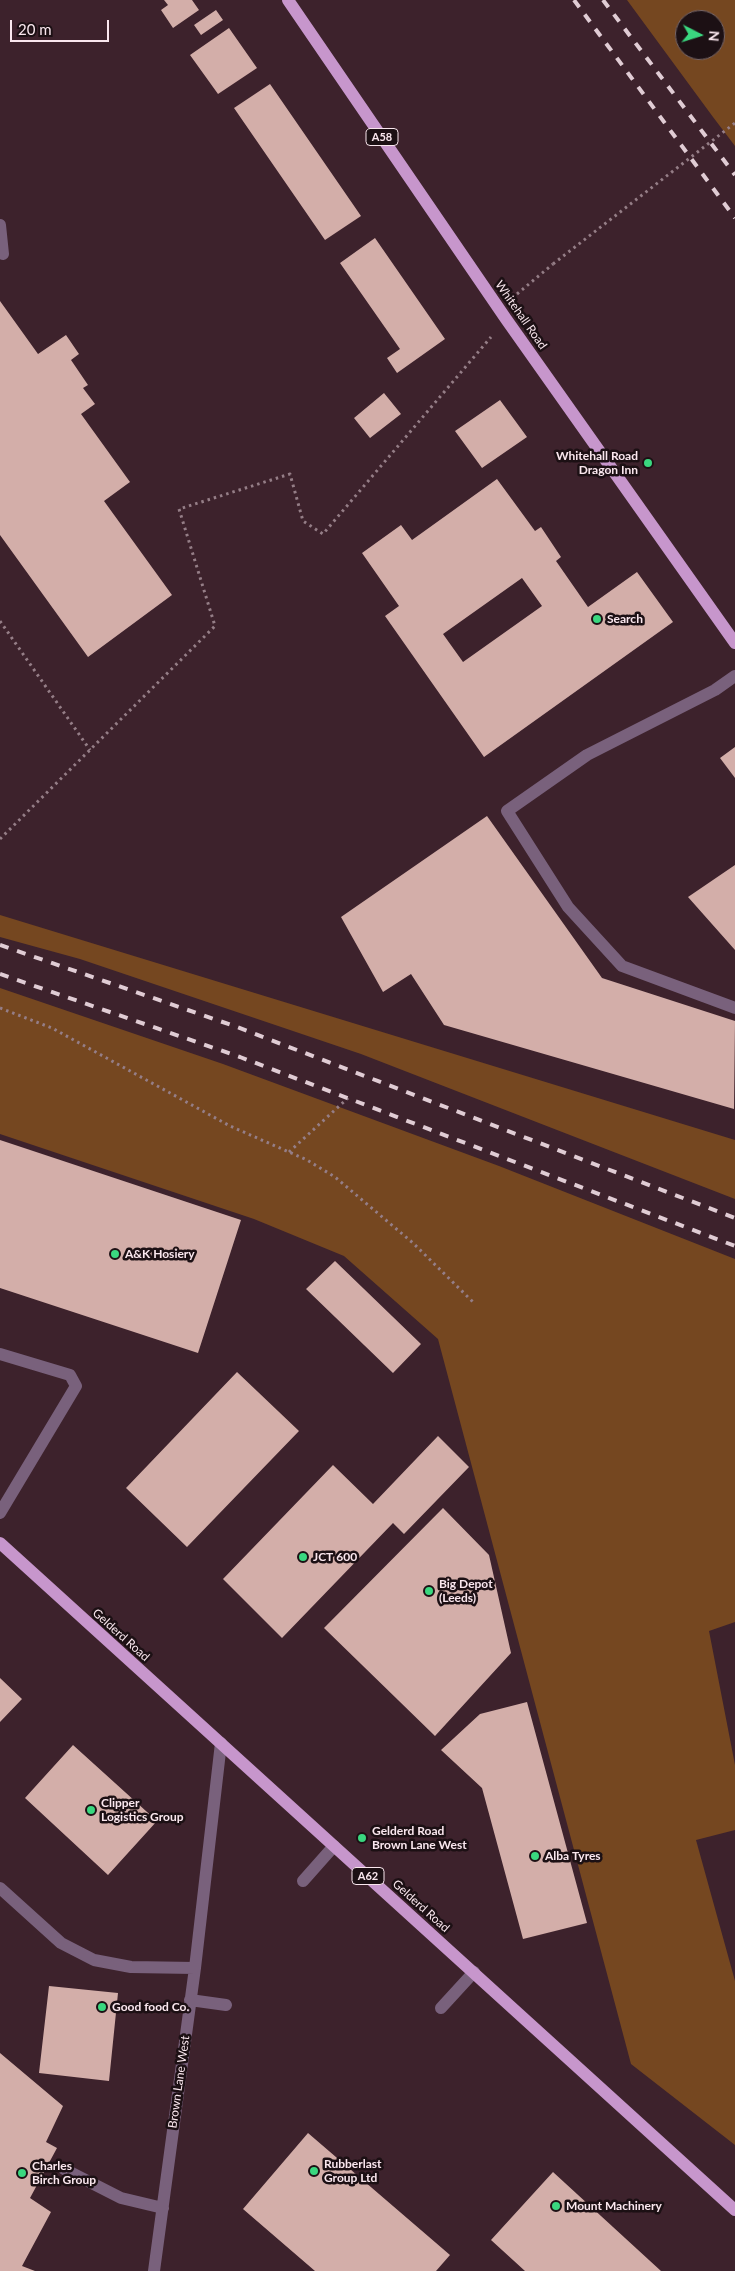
<!DOCTYPE html>
<style>
body{margin:0}
#map{position:relative;width:735px;height:2271px;overflow:hidden;background:#3d222c;font-family:Lato,sans-serif}
canvas{display:block}
.north{position:absolute;left:675px;top:10px;width:50px;height:50px;box-sizing:border-box;background:#1c1014;border:1px solid #75666b;border-radius:50%;rotate:95deg;font-size:14px;font-weight:700;line-height:20px;text-align:center;color:#fae7ee}
.north::after{content:'';display:block;margin:auto;width:18px;height:22px;background:#3ad77f;clip-path:polygon(50% 0,100% 100%,50% 72%,0 100%)}
.scale{position:absolute;left:10px;top:20px;width:99px;height:22px;box-sizing:border-box;border:2px solid #fae7ee;border-top:0;padding-left:6px;font-size:15px;line-height:18px;white-space:nowrap;color:#fae7ee;-webkit-text-stroke:4px #1c1014;paint-order:stroke}
</style>
<div id="map">
<canvas width="735" height="2271"></canvas>
<div class="north">N</div>
<div class="scale">20 m</div>
</div>
<script>
const context = document.querySelector('canvas').getContext('2d');
context.lineJoin = 'round';
function paint(path, color) {
  context.fillStyle = color;
  context.fill(path, 'evenodd');
}
function toPath(rows) {
  const path = new Path2D();
  for (const r of rows) {
    path.moveTo(r[0], r[1]);
    for (let i = 2; i < r.length; i += 2) path.lineTo(r[i], r[i + 1]);
  }
  return path;
}
function strokePath(path, color, width, dash) {
  context.strokeStyle = color;
  context.lineWidth = width;
  context.lineCap = dash ? 'butt' : 'round';
  context.setLineDash(dash || []);
  context.stroke(path);
}
function write(font, color, halo, rows, align = 'center') {
  context.font = font + ' Lato,sans-serif';
  context.lineWidth = 5;
  context.setLineDash([]);
  context.textBaseline = 'middle';
  context.strokeStyle = halo;
  context.fillStyle = color;
  for (const [text, x, y, turn = 0] of rows) {
    context.save();
    context.translate(x, y);
    context.rotate((+turn || 0) * Math.PI / 180);
    context.textAlign = isNaN(turn) ? turn : align;
    if (halo) context.strokeText(text, 0, 0);
    context.fillText(text, 0, 0);
    context.restore();
  }
}
paint(toPath([
 [627,0,735,0,735,146,713,117],
 [685,20,715,20,715,50,685,50],
 [0,915,735,1140,735,1199,361,1054,80,959,0,937],
 [0,988,223,1064,499,1166,735,1259,735,1622,709,1631,735,1765,735,1830,696,1840,735,1981,735,2145,631,2064,438,1339,344,1256,254,1219,0,1134]
]), '#754720');
paint(toPath([
 [164,0,192,0,199,10,173,28,161,10,168,5],
 [216,10,223,20,201,35,194,25],
 [229,28,257,68,218,94,190,55],
 [270,84,361,216,325,240,234,108],
 [375,238,445,339,397,373,387,358,400,349,340,263],
 [0,301,38,354,66,335,79,354,71,360,88,385,83,388,95,404,81,414,130,482,104,501,172,595,88,657,0,535],
 [384,393,401,414,370,438,354,418],
 [500,400,527,437,482,468,455,431],
 [497,479,535,531,541,527,561,557,556,561,588,607,637,572,673,622,484,757,385,616,399,606,362,553,401,525,412,540],
 [522,578,542,606,463,662,443,634],
 [735,747,735,778,720,758],
 [487,816,602,978,735,1021,734,1109,444,1025,411,974,383,992,341,917],
 [735,865,735,950,688,897],
 [0,1140,241,1220,198,1353,0,1288],
 [335,1261,421,1344,393,1373,306,1289],
 [237,1372,299,1431,187,1547,126,1488],
 [438,1436,469,1467,404,1534,393,1523,282,1638,223,1579,333,1465,373,1504],
 [443,1508,489,1555,511,1653,435,1736,324,1628],
 [0,1678,22,1699,0,1722],
 [527,1702,587,1923,523,1939,482,1788,441,1750,480,1714],
 [73,1745,157,1821,108,1875,25,1798],
 [49,1986,118,1993,109,2081,39,2073],
 [0,2053,63,2106,46,2142,57,2148,30,2198,51,2212,22,2266,35,2271,0,2271],
 [308,2133,450,2255,436,2271,315,2271,243,2209],
 [553,2172,661,2271,525,2271,491,2240]
]), '#d3aea9');
strokePath(toPath([
 [517,294,553,264],
 [0,621,90,750],
 [0,839,215,626,179,509,290,474,303,521,323,534,491,337],
 [0,1008,52,1028,230,1126,307,1160,335,1177,413,1243,473,1302],
 [289,1152,348,1098]
]), '#957e87', 3, [2.5, 4]);
strokePath(toPath([
 [0,225,3,254],
 [735,676,715,690,587,755,507,811,568,907,622,966,735,1008],
 [0,1354,70,1375,76,1386,0,1513],
 [303,1881,334,1846],
 [0,1888,61,1943,94,1960,131,1967,195,1968],
 [190,2000,226,2005],
 [441,2008,474,1972],
 [64,2169,121,2198,163,2208],
 [154,2271,195,1968,221,1743]
]), '#79617c', 12);
strokePath(toPath([
 [288,0,506,319,735,643],
 [0,1543,735,2210]
]), '#c796cc', 12);
strokePath(toPath([
 [574,0,735,218],
 [603,0,735,175],
 [0,945,237,1027,735,1218],
 [0,974,240,1057,735,1246]
]), '#e0ccd4', 4, [9, 9]);
strokePath(toPath([
 [553,264,735,123]
]), '#957e87', 3, [2.5, 4]);
for (const [x, y, r, color] of [
 [648,463,5,"#3ad77f"],
 [597,619,5,"#3ad77f"],
 [115,1254,5,"#3ad77f"],
 [303,1557,5,"#3ad77f"],
 [429,1591,5,"#3ad77f"],
 [91,1810,5,"#3ad77f"],
 [362,1838,5,"#3ad77f"],
 [535,1856,5,"#3ad77f"],
 [102,2007,5,"#3ad77f"],
 [314,2171,5,"#3ad77f"],
 [22,2173,5,"#3ad77f"],
 [556,2206,5,"#3ad77f"]
]) {
  const dot = new Path2D();
  dot.arc(x, y, r, 0, 2 * Math.PI);
  context.fillStyle = color;
  context.fill(dot);
  strokePath(dot, '#1c1014', 2);
}
for (const [x, y, w] of [
 [382,137,32],
 [368,1876,32]
]) {
  const box = new Path2D();
  box.roundRect(x - w / 2, y - 8.5, w, 17, 4);
  context.fillStyle = '#1c1014';
  context.fill(box);
  strokePath(box, '#fae7ee', 1);
}
write('bold 11px', '#fae7ee', null, [
 ["A58",382,137],
 ["A62",368,1876]
]);
write('12px', '#fae7ee', '#1c1014', [
 ["Whitehall Road",521,315,55],
 ["Gelderd Road",121,1635,42],
 ["Gelderd Road",421,1906,42],
 ["Brown Lane West",179,2082,-82]
]);
write('bold 12px', '#fae7ee', '#1c1014', [
 ["Whitehall Road",638,456,"right"],
 ["Dragon Inn",638,470,"right"],
 ["Search",607,619],
 ["A&K Hosiery",125,1254],
 ["JCT 600",313,1557],
 ["Big Depot",439,1584],
 ["(Leeds)",439,1598],
 ["Clipper",101,1803],
 ["Logistics Group",101,1817],
 ["Gelderd Road",372,1831],
 ["Brown Lane West",372,1845],
 ["Alba Tyres",545,1856],
 ["Good food Co.",112,2007],
 ["Rubberlast",324,2164],
 ["Group Ltd",324,2178],
 ["Charles",32,2166],
 ["Birch Group",32,2180],
 ["Mount Machinery",566,2206]
], 'left');
</script>
